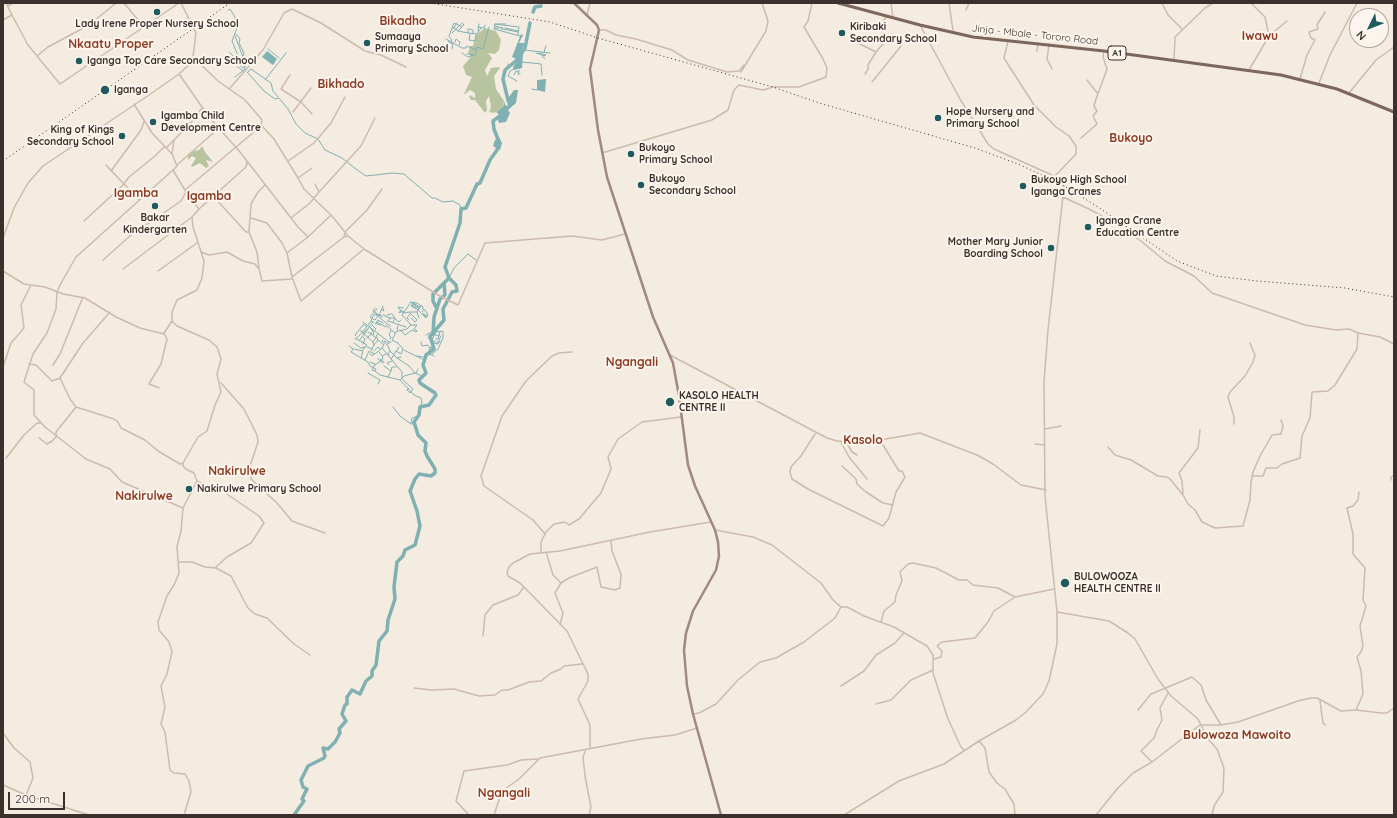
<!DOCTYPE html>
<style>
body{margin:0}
#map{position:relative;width:1397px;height:818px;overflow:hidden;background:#f4ebe1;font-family:Quicksand,sans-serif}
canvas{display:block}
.frame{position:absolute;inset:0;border:4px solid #3b302b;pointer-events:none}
.north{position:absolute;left:1349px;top:8px;width:40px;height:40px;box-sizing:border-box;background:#fbf5ee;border:1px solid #aea6a0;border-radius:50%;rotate:227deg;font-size:11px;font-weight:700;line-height:16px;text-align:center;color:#3b302b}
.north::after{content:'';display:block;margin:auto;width:14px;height:18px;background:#1f5a5e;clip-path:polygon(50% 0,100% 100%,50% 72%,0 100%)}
.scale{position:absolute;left:8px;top:792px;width:57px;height:18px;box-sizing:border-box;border:2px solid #3b302b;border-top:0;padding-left:5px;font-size:12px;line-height:14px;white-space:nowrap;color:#3b302b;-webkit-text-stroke:3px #fbf5ee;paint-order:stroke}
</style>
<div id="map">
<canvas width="1397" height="818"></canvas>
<div class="frame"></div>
<div class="north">N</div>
<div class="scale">200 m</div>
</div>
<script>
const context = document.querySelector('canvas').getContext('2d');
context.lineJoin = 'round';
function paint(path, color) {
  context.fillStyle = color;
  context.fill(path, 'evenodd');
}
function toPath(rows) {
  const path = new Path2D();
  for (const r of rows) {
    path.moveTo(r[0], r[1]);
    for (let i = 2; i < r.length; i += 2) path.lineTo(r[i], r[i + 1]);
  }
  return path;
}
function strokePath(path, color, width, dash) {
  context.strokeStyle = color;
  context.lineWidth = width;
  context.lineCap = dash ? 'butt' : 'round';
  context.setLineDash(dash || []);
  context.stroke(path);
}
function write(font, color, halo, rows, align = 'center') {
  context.font = font + ' Quicksand,sans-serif';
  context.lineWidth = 4;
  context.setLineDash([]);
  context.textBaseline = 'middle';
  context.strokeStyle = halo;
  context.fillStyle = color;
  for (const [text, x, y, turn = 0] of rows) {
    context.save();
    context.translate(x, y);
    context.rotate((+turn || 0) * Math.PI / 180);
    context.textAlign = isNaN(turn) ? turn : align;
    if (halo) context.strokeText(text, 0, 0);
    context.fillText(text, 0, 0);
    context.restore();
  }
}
paint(toPath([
 [485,28,496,31,501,40,499,50,495,54,488,53,492,58,485,70,487,76,491,68,499,67,500,68,494,76,496,89,504,101,503,107,494,113,489,112,491,107,489,96,486,101,487,110,485,113,475,100,471,100,469,97,470,95,475,98,475,93,470,90,465,94,464,94,472,77,466,75,463,66,470,58,471,55,468,53,470,46,473,46,476,35],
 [202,146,205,152,213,162,206,160,209,166,206,168,200,163,192,167,191,166,196,158,192,156,188,160,188,155,194,151,199,150]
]), '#b8c4a0');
paint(toPath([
 [521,34,523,35,519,43,524,43,524,45,520,54,523,55,522,68,514,70,513,67,518,60,512,57],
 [267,51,277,59,273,65,262,57],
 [546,79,545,92,537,90,537,80],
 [514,90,518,90,516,103,508,110,510,113,506,122,499,123,498,120,501,116,496,112,503,107,505,101,505,105,508,106,506,98,509,97],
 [499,137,502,143,500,150,493,146,495,140]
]), '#7fb0b2');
strokePath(toPath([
 [220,3,220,4],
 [228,10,230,9,235,17,237,28,232,41,239,58,244,65,245,70],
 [462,23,464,25,462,26],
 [495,24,506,24],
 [495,26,503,28],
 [453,27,458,31,468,33],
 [478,27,484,28,485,25],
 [495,28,499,28],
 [505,28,518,31],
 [453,29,457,23],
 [468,29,468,33,477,34,481,28],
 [469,29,473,30,473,33],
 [501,29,503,29],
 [503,29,518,32],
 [478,31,479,24],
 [452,33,461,24],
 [236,34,240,39,239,43,244,53,243,57,246,64,245,67],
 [470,34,469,40,475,41,476,35],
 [518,35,519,27,495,24,494,29,520,36],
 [235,36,243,57],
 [446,39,462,48,466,48,467,46,476,50],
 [448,41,451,44,452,42],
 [455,42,456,39,460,42,459,45],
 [449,43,452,40,449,36,454,23,462,27,458,31],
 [268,49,279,58],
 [452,49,453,43],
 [524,50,550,53],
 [229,52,235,58,238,56],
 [544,52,546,46],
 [462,53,468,57,473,55],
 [536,53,545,56,546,55,539,53],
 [467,54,475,55,477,47,483,49,489,27],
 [542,56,545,59],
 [522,62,541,64,542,75],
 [246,65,251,60],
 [513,65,517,60],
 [237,66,238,64,243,68],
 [238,67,243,71],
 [508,68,508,64],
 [514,69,510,71,508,76,517,81],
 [519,70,518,74,520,74],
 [247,72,264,91,275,99,279,98,288,109,296,124,305,133,318,139,325,150,342,158,356,169,366,176,392,173,404,174,432,198,435,198,443,202,453,201,460,205,461,209],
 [248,72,251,69,271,83,273,91,278,97],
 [514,75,516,71,518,72],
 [235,77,245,69],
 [265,80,286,53],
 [532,89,537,90],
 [449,278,454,268,468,254,476,260],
 [411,302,419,309],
 [413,303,420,307],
 [413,304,419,308],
 [412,305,416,308],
 [375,308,373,311,382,317],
 [403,308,398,307,399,309,404,312],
 [382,310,384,311,383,308],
 [422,311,423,312],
 [401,312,399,313,400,311,404,313,409,312,417,320,415,322,411,318],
 [410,312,417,312],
 [380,313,383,306],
 [376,314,379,316,380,314,382,317],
 [392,314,395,318],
 [423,314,426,317],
 [424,314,427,316],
 [383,315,390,318],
 [387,315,391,314],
 [372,318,375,314,390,326],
 [419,318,417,312,421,306],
 [373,319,375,320,377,317],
 [409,320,407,318,410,314],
 [371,321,372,318,370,317,377,309],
 [388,321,406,327],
 [388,321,390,318,395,318],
 [363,322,389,342],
 [377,322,386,327],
 [393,322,395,319,399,322,401,320],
 [375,323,380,325],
 [376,324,378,320,383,323],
 [368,325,371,321,373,322],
 [372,325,376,329,375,330],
 [386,325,395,333],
 [411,325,402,315,411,302,416,303,417,303,423,307,423,310,425,310,428,315,426,318,417,309,411,306,414,302],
 [371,329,374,332,373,335],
 [360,330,373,342,374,345,372,349],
 [399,331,407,329,411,325,417,325,414,329,417,331,416,332,412,330,405,335,400,330],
 [372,332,371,334,376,338,373,342],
 [363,333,368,329],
 [378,334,376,336,378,340],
 [426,335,433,331],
 [435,335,439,336,440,332],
 [356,336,355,335,363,325],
 [363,337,365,339,363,344],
 [355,338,367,345,365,347],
 [367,338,371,334,368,332],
 [428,338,430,338],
 [356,339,367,327,363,324],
 [390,339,391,337,389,335,391,330],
 [436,339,438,339,439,336],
 [383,340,382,341,388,346,390,351],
 [359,341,373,322],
 [432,341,434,335],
 [384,342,385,341,388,344],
 [421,342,422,346,428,345,432,351],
 [354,343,361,348,365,347,363,350],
 [432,343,433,341,436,342],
 [433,343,438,344,440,341],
 [388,344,389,342,391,342],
 [437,344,441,336],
 [374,345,378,340,384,345,382,348,402,372,402,378],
 [349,346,353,349,351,352,368,362,370,366,376,369,375,371,380,375,400,380],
 [367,347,372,349,371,351],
 [354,349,363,351,361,358],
 [404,350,422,359],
 [429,350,431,347,433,349],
 [374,351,378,347,380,349],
 [370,352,375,354,382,348],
 [379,352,382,356,386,354],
 [396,352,399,347],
 [370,354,372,356,374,354],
 [429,354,434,356],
 [432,354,438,349,443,338,443,331,435,332,435,335,433,334],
 [389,355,388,354,390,351,397,358,401,357],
 [417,356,423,357],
 [397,358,409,366,415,373,422,376],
 [378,359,383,363],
 [380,359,384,362],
 [391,359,396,351,401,354,403,349,398,343,392,340,396,332,398,331,397,329,398,326],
 [365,360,369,351],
 [370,362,375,364,372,370,375,371],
 [375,365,382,360,383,357,382,356],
 [389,365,387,363,392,361],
 [384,366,391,371,392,367,396,367],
 [368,373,380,380,378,384],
 [415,373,404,376,400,380,414,395,421,398,422,403,420,407],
 [416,373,418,369],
 [388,377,391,371],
 [402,379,413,389,410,393,407,390,409,388],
 [393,407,400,416,411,424,415,424],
 [411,423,412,418,419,416],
 [412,423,414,421]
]), '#7fb0b2', 1);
strokePath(toPath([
 [533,12,535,7,541,6],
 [508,100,503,79,505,70,517,60,525,48,530,23],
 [437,309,433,301,433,294,444,283],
 [433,333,444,320,443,309,452,292,457,291,456,285,450,279],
 [294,815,304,801,302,799,307,789,303,787,301,780,308,766,324,758,325,756,323,748,328,749,335,742,340,733,339,729,346,721,342,714,345,705,347,704,347,697,352,690,360,694,366,681,372,676,372,671,376,665,379,641,387,631,388,620,395,599,394,587,397,562,403,556,405,550,415,545,420,526,417,511,410,491,415,479,419,474,431,476,435,473,435,469,427,456,425,451,426,443,418,435,414,422,419,415,420,407,429,405,436,395,435,393,420,383,419,380,426,373,423,365,426,355,434,349,430,336,433,334,434,317,440,299,445,295,444,283,449,278,445,267,460,223,461,209,466,208,477,184,480,183,490,160,497,150,499,142,494,129,493,121,504,113]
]), '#7fb0b2', 3.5);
strokePath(toPath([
 [124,3,144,27],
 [891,3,893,18],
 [949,3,953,31],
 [1162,3,1168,15,1182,29],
 [8,6,13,3],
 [966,10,969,3],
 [12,15,28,45,60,84,179,3],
 [587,15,590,3],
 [3,20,12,15,6,3],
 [599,30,606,30,616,35,636,39,672,50,688,60,727,72,739,71,744,65],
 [1269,36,1287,21],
 [1008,41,1004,58,1034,105,1056,127,1069,136,1076,146,1076,154,1055,176],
 [858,43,876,52,889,37],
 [1049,45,1047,59,1052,69],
 [1037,51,1038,44],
 [37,56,48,47,89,25,116,3],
 [1174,60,1175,37,1205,8,1213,3],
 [1249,70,1269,36,1265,17,1251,3],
 [741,72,766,31,768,21,762,3],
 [179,74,209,117,240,152,298,227,308,237,287,253],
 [865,74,868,69,868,65,876,52],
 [290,75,281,89,301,102,312,114],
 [1300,79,1307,55,1315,40,1311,38,1309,32,1318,29,1317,25,1325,12],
 [1087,80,1098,94],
 [872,82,901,46,899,41,886,36,880,30,881,24,887,16],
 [1319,83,1330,55,1357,3],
 [230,88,263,50,284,13,292,9,321,23,365,51,381,55,406,67],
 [1349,93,1376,60,1394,47],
 [134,104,152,133,172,154,177,166,173,170,189,197,199,209,192,217,193,227,204,261,202,278,197,290,177,300,172,312,172,321,177,326,209,340,217,347,221,359,217,374,221,392,215,405,207,431,198,437,183,463,183,466,186,469,194,473,197,481,183,508,181,531,177,547,179,573,174,585,167,596,158,622,159,630,169,642,172,652,167,674,161,686,165,707,161,724,165,732,170,770,174,773,185,774,189,781,191,792,184,815],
 [293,112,311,88],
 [3,120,3,126],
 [262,126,274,139,298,178],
 [1081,138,1097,124,1093,116,1097,111,1094,106,1096,99,1107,69,1103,57,1104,51],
 [166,148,189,125,202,108],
 [602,153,712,120,728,110,734,90,739,85,763,90,773,87,799,87,826,77,827,68,823,59,804,27,808,21,812,3],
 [172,154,174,140],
 [288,161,314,143,331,123,345,97],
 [106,165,139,200],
 [177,165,219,128],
 [312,168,298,178,304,189,332,216,348,236],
 [173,170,76,257,60,285,57,292,56,309,47,333,33,354,24,382,34,390,34,415,45,427,86,459,110,469,122,482,183,508],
 [111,171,141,130,144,122],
 [185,190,261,126,262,120,245,100,218,81,193,57],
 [319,192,361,146,375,118],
 [213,196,246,232,249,232],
 [1063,197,1091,210,1117,225,1141,241,1165,261,1194,276,1212,293,1305,325,1336,330,1349,329,1358,333,1380,337,1394,344],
 [199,209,246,167,247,162],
 [251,218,267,223,282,243,287,253,292,277],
 [291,218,310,203,319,192,315,184],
 [84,221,122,186,129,177,155,156,165,146],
 [308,237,331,215],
 [344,237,348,236,364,249,438,295,458,305,485,243,572,236,602,240,625,234],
 [3,238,14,208,28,183,43,166,149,95,179,74,190,64,193,57,196,33,181,3],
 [364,249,301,301,292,277,344,237,345,232,367,210,382,189],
 [201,252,209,255,227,252,243,261,255,264,259,269,262,281,292,279],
 [103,260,130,236,181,201,186,192],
 [259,268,257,252,249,232,251,204,258,192,265,185],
 [123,269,192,217],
 [3,271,24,284,45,287,63,294,85,298,116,317,140,328,164,334],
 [158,271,197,243],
 [670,355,827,438,837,441,863,443,920,433,977,455,993,464,1021,485,1046,490],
 [29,364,36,365,52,381,60,378,70,399,76,407,114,419,118,422,121,428,145,440,158,451,180,464,183,463],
 [53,365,60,354,83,297],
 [3,367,11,343,24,328,21,305,31,285],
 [60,378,83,343,110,312],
 [221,383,244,409,257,435,258,442,250,466,251,479,277,503,292,521,325,533],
 [159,388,149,384,161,364,167,339,164,333,172,321],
 [1234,424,1234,417,1228,397,1230,392,1245,376,1253,362,1255,355,1250,343],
 [1045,429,1061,426],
 [815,434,801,456,791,467,790,472,792,479,808,489,883,526,889,518,896,492,905,477,902,471,899,471,880,440],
 [39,438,47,444,52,441,56,437,56,432,76,407],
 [841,442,849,457,867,479],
 [846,442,852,452,857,455],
 [1035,444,1045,445],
 [1108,447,1115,455,1131,460,1158,476,1167,477,1170,479,1183,495,1188,504,1195,510,1202,522,1215,528,1243,526,1250,500,1251,482,1253,472,1260,456,1272,435,1281,434,1283,426,1281,420],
 [6,458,24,435,37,423,40,423],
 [842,466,856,479,857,484,866,492,883,503,893,505],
 [1252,476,1263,476,1266,468,1277,468,1282,464,1300,458,1302,436,1310,418,1312,392,1328,391,1335,385,1357,349,1358,333],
 [1391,480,1391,477,1394,475],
 [197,481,212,488,221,490,259,516,264,523,251,543,227,557,215,568],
 [1183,494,1182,481,1179,473,1198,448,1200,430],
 [715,530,753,537,772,545,821,583,833,600,841,607,847,607,864,616,894,627,927,646,933,655,933,673,948,719,961,747,964,750],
 [545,534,533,520,484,486,481,476,502,416,526,381,552,356,559,353,572,352],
 [546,552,553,575,561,583],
 [541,553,541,542,546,532,554,524,565,522,569,525,579,519,601,493,611,469,608,457,618,439,642,422,681,417],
 [179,562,192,562,205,567,216,568,231,576,248,608,255,614,267,618,294,644,310,655],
 [1057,612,1109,621,1128,633,1135,639,1158,679,1171,696,1198,719,1208,739,1217,749,1224,768,1223,792,1214,806,1212,815],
 [881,622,884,611,895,602,896,595,902,581,900,572,908,564,913,563,936,568,959,580,967,580,973,585,998,588,1015,597],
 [560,625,563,613,555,593,561,583,569,578,597,567,601,587,615,590,620,588,621,574,612,551,611,541],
 [483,636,485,615,488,611,493,605,518,595,524,587],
 [934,659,941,657,942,651,937,646,942,642,975,638,988,622,994,611,1015,597,1054,589],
 [841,686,864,671,876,655,895,643,903,634],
 [414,688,431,690,454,689,479,696,495,695,502,690,508,690,529,682,541,681,551,673,561,669,564,666,582,664],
 [1320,701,1323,723,1325,725],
 [876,704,891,700,911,680,933,670],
 [1138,710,1151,694,1192,677,1201,685,1206,700,1221,725],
 [1356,710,1363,694,1361,671,1357,657,1361,652,1363,646,1360,626,1366,606,1363,600,1365,568,1353,554,1353,534,1347,508,1353,506,1358,500,1359,492],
 [693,714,699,713,716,704,738,680,760,662,776,658,804,642,835,618,841,607],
 [3,733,14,748,30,762,33,778,26,795],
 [979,741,985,748,989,772,997,783,1005,789,1014,804,1015,815],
 [590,748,590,725,578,699,588,681,588,674,567,631,520,583,508,576,507,573,509,567,513,563,530,554,560,551,650,532,711,522],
 [586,749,583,757,585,776,591,807,589,815],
 [1152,762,1141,751,1154,738,1157,730,1162,720,1160,708,1168,693],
 [3,785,26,795,89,815],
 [469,815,456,801,464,771,507,765,521,760,537,759],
 [494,815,502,791,519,779,540,758,641,739,675,735,697,728],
 [844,815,899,781,944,764,979,741,1016,720,1026,712,1043,694,1049,681,1057,644,1057,612,1045,496,1044,382,1048,330,1064,187,1063,180,994,149,988,144,960,99,920,25],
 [1096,815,1117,789,1133,773,1152,762,1200,725,1221,725,1238,722,1298,701,1311,698,1317,698,1341,711,1356,710,1381,713,1387,713,1394,708]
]), '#cdbbac', 1.5);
strokePath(toPath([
 [574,3,597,25,599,30,590,69,598,130,607,177,653,317,673,363,679,396,688,465,695,486,715,530,718,542,719,556,716,570,693,611,686,633,684,650,687,686,693,714,721,815]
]), '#a18a7d', 2.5);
strokePath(toPath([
 [838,3,920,25,973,37,1104,51,1281,75,1337,89,1394,112]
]), '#7d675c', 3);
strokePath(toPath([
 [430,3,550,22,598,38,773,87,819,103,975,148,1018,164,1061,184,1101,209,1177,261,1216,276,1257,281,1345,288,1394,297],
 [3,161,230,3]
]), '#3b302b', 1, [1, 3]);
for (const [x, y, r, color] of [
 [157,12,4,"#1f5a5e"],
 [842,33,4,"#1f5a5e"],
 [367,43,4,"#1f5a5e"],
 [79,61,4,"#1f5a5e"],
 [105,90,5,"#1f5a5e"],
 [938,118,4,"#1f5a5e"],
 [153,122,4,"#1f5a5e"],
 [122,136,4,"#1f5a5e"],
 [631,154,4,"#1f5a5e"],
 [641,185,4,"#1f5a5e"],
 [1023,186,4,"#1f5a5e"],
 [155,206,4,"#1f5a5e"],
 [1088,227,4,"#1f5a5e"],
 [1051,248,4,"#1f5a5e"],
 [670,402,5,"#1f5a5e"],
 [189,489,4,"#1f5a5e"],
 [1065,583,5,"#1f5a5e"]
]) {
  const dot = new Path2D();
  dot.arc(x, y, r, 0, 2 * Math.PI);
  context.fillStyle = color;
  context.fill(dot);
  strokePath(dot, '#fbf5ee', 1.5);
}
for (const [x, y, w] of [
 [1117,53,18]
]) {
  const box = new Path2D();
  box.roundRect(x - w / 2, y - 7, w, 14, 3);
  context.fillStyle = '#fbf5ee';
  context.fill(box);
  strokePath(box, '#3b302b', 1);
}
write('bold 9px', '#3b302b', null, [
 ["A1",1117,53]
]);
write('bold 10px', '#3b302b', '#fbf5ee', [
 ["Lady Irene Proper Nursery School",157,24,"center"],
 ["Kiribaki",850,27],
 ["Secondary School",850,39],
 ["Sumaaya",375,37],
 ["Primary School",375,49],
 ["Iganga Top Care Secondary School",87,61],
 ["Iganga",114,90],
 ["Hope Nursery and",946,112],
 ["Primary School",946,124],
 ["Igamba Child",161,116],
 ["Development Centre",161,128],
 ["King of Kings",114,130,"right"],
 ["Secondary School",114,142,"right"],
 ["Bukoyo",639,148],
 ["Primary School",639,160],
 ["Bukoyo",649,179],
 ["Secondary School",649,191],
 ["Bukoyo High School",1031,180],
 ["Iganga Cranes",1031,192],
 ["Bakar",155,218,"center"],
 ["Kindergarten",155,230,"center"],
 ["Iganga Crane",1096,221],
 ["Education Centre",1096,233],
 ["Mother Mary Junior",1043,242,"right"],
 ["Boarding School",1043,254,"right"],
 ["KASOLO HEALTH",679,396],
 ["CENTRE II",679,408],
 ["Nakirulwe Primary School",197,489],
 ["BULOWOOZA",1074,577],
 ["HEALTH CENTRE II",1074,589]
], 'left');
write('10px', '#3b302b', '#fbf5ee', [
 ["Jinja - Mbale - Tororo Road",1035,35,6]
]);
write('bold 12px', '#8c3b22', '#fbf5ee', [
 ["Bikadho",403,21],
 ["Iwawu",1260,36],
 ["Nkaatu Proper",111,44],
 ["Bikhado",341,84],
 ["Bukoyo",1131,138],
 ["Igamba",136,193],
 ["Igamba",209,196],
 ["Ngangali",632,362],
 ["Kasolo",863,440],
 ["Nakirulwe",237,471],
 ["Nakirulwe",144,496],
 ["Bulowoza Mawoito",1237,735],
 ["Ngangali",504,793]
]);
</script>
